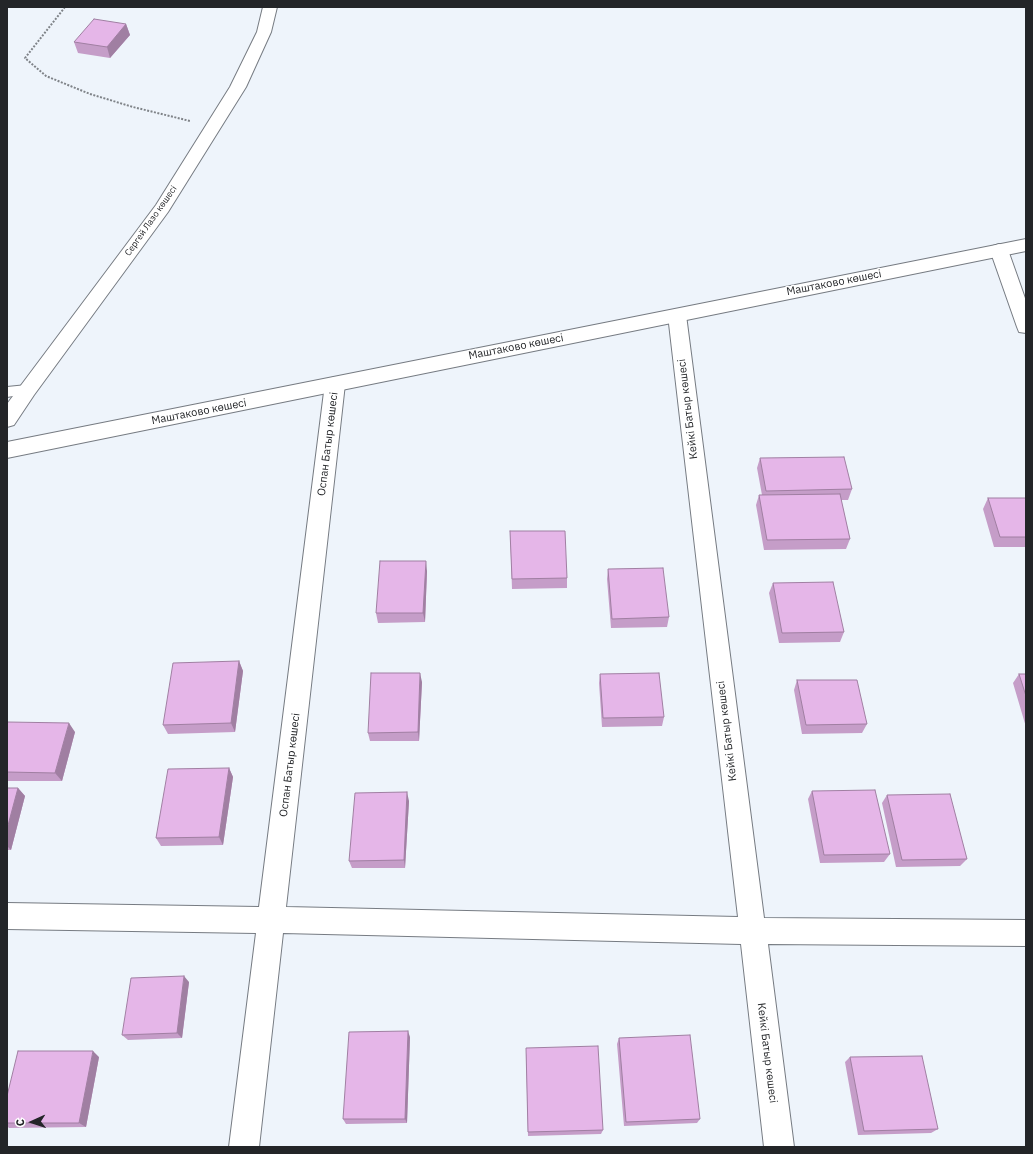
<!DOCTYPE html>
<meta charset="utf-8">
<style>
body{margin:0}
#map{position:relative;width:1033px;height:1154px;overflow:hidden;background:#eef4fb;font-family:"IBM Plex Sans",sans-serif}
canvas{display:block}
.frame{position:absolute;inset:0;border:8px solid #232528;pointer-events:none}
.north{position:absolute;left:12px;top:1102px;width:40px;height:40px;-webkit-text-stroke:3px #fff;paint-order:stroke;rotate:267deg;font-size:11px;font-weight:700;line-height:16px;text-align:center;color:#232528}
.north::after{content:'';display:block;margin:auto;width:14px;height:18px;background:#232528;clip-path:polygon(50% 0,100% 100%,50% 72%,0 100%)}
</style>
<div id="map">
<canvas width="1033" height="1154"></canvas>
<div class="frame"></div>
<div class="north">С</div>
</div>
<script>
const context = document.querySelector('canvas').getContext('2d');
context.lineJoin = 'round';
function toPath(rows) {
  const path = new Path2D();
  for (const r of rows) {
    path.moveTo(r[0], r[1]);
    for (let i = 2; i < r.length; i += 2) path.lineTo(r[i], r[i + 1]);
  }
  return path;
}
function strokePath(path, color, width, dash) {
  context.strokeStyle = color;
  context.lineWidth = width;
  context.lineCap = dash ? 'butt' : 'round';
  context.setLineDash(dash || []);
  context.stroke(path);
}
function paint(path, color) {
  context.fillStyle = color;
  context.fill(path, 'evenodd');
}
function write(font, color, halo, rows, align = 'center') {
  context.font = font + ' "IBM Plex Sans",sans-serif';
  context.lineWidth = 3;
  context.setLineDash([]);
  context.textBaseline = 'middle';
  context.strokeStyle = halo;
  context.fillStyle = color;
  for (const [text, x, y, turn = 0] of rows) {
    context.save();
    context.translate(x, y);
    context.rotate((+turn || 0) * Math.PI / 180);
    context.textAlign = isNaN(turn) ? turn : align;
    if (halo) context.strokeText(text, 0, 0);
    context.fillText(text, 0, 0);
    context.restore();
  }
}
const lane = toPath([
 [27,385,32,387,34,390,32,393,7,397,7,387,27,385]
]);
const street = toPath([
 [999,244,1005,246,1008,250,1026,301,1026,333,1019,332,1017,327,990,250,993,246,999,244],
 [677,309,684,311,686,315,764,918,1026,920,1026,946,768,944,794,1147,764,1147,741,944,283,933,259,1147,229,1147,256,933,7,929,7,903,259,907,325,384,328,379,335,377,342,379,345,384,286,907,738,917,668,315,670,311,677,309]
]);
const secondary = toPath([
 [263,7,277,7,271,32,246,87,168,212,34,395,14,425,7,427,7,404,156,205,230,87,257,32,263,7],
 [1026,239,1026,251,7,458,7,442,1026,239]
]);
strokePath(lane, '#767b82', 2);
strokePath(street, '#767b82', 2);
strokePath(secondary, '#767b82', 2);
strokePath(toPath([
 [65,7,25,58,46,76,90,94,133,107,190,121]
]), '#7f8388', 2, [2, 1.5]);
paint(lane, '#fff');
paint(street, '#fff');
paint(secondary, '#fff');
paint(toPath([
 [126,24,130,35,110,58,78,53,74,42],
 [760,458,852,489,848,500,841,500,850,539,846,549,764,550,756,505,759,495,762,495,757,468],
 [988,498,1026,498,1026,547,994,547,983,509],
 [510,531,567,578,567,588,512,589],
 [608,569,669,617,667,627,611,628,607,579],
 [427,571,425,622,378,623,376,613],
 [773,583,844,632,840,642,779,643,769,593],
 [239,661,243,671,235,732,168,734,163,725],
 [600,674,664,717,662,726,602,727,599,683],
 [1019,674,1026,674,1026,727,1013,683],
 [797,680,867,724,862,733,802,734,794,690],
 [422,682,419,741,370,741,368,733],
 [7,722,75,732,62,781,7,781],
 [229,768,233,777,223,845,161,846,156,838],
 [7,788,18,788,25,796,11,850,7,850],
 [812,791,890,854,884,862,820,863,808,799],
 [887,795,967,859,960,866,896,867,882,803],
 [409,801,405,868,352,868,349,861],
 [189,982,182,1038,128,1040,122,1035],
 [410,1037,407,1123,346,1124,343,1119],
 [619,1038,700,1119,697,1123,624,1126,617,1044],
 [526,1053,603,1130,601,1134,528,1136],
 [99,1057,86,1127,9,1128,7,1126,7,1096],
 [850,1057,938,1129,931,1133,858,1135,845,1062]
]), '#c59dc8');
paint(toPath([
 [126,24,130,35,110,58,107,47],
 [426,561,427,571,425,622,423,613],
 [239,661,243,671,235,732,231,723],
 [420,673,422,682,419,741,418,732],
 [69,723,75,732,62,781,55,773],
 [229,768,233,777,223,845,219,837],
 [18,788,25,796,11,850,7,846,7,829],
 [407,792,409,801,405,868,404,860],
 [184,976,189,982,182,1038,177,1033],
 [408,1031,410,1037,407,1123,405,1119],
 [93,1051,99,1057,86,1127,79,1123]
]), '#a07fa2');
const building = toPath([
 [94,19,126,24,107,47,74,42,94,19],
 [844,457,852,489,766,491,760,458,844,457],
 [840,494,850,539,767,540,759,495,840,494],
 [988,498,1026,498,1026,537,1000,537,988,498],
 [510,531,565,531,567,578,512,579,510,531],
 [380,561,426,561,423,613,376,613,380,561],
 [663,568,669,617,612,619,608,569,663,568],
 [833,582,844,632,782,633,773,583,833,582],
 [239,661,231,723,163,725,173,663,239,661],
 [371,673,420,673,418,732,368,733,371,673],
 [659,673,664,717,603,718,600,674,659,673],
 [1019,674,1026,674,1026,696,1019,674],
 [797,680,857,680,867,724,806,725,797,680],
 [7,722,69,723,55,773,7,772,7,722],
 [229,768,219,837,156,838,168,769,229,768],
 [7,788,18,788,7,829,7,788],
 [875,790,890,854,824,855,812,791,875,790],
 [407,792,404,860,349,861,355,793,407,792],
 [950,794,967,859,902,860,887,795,950,794],
 [184,976,177,1033,122,1035,131,978,184,976],
 [408,1031,405,1119,343,1119,349,1032,408,1031],
 [690,1035,700,1119,626,1122,619,1038,690,1035],
 [598,1046,603,1130,528,1132,526,1048,598,1046],
 [18,1051,93,1051,79,1123,7,1123,7,1096,18,1051],
 [922,1056,938,1129,864,1131,850,1057,922,1056]
]);
paint(building, '#e5b6e8');
strokePath(building, '#a07fa2', 1);
write('9px', '#232528', '#fff', [
 ["Сергей Лазо көшесі",151,221,-55]
]);
write('11px', '#232528', '#fff', [
 ["Маштаково көшесі",834,283,-11],
 ["Маштаково көшесі",516,347,-11],
 ["Кейкі Батыр көшесі",688,409,-97],
 ["Маштаково көшесі",199,412,-11],
 ["Оспан Батыр көшесі",328,444,-83],
 ["Кейкі Батыр көшесі",727,731,-97],
 ["Оспан Батыр көшесі",290,765,-83],
 ["Кейкі Батыр көшесі",767,1053,83]
]);
</script>
